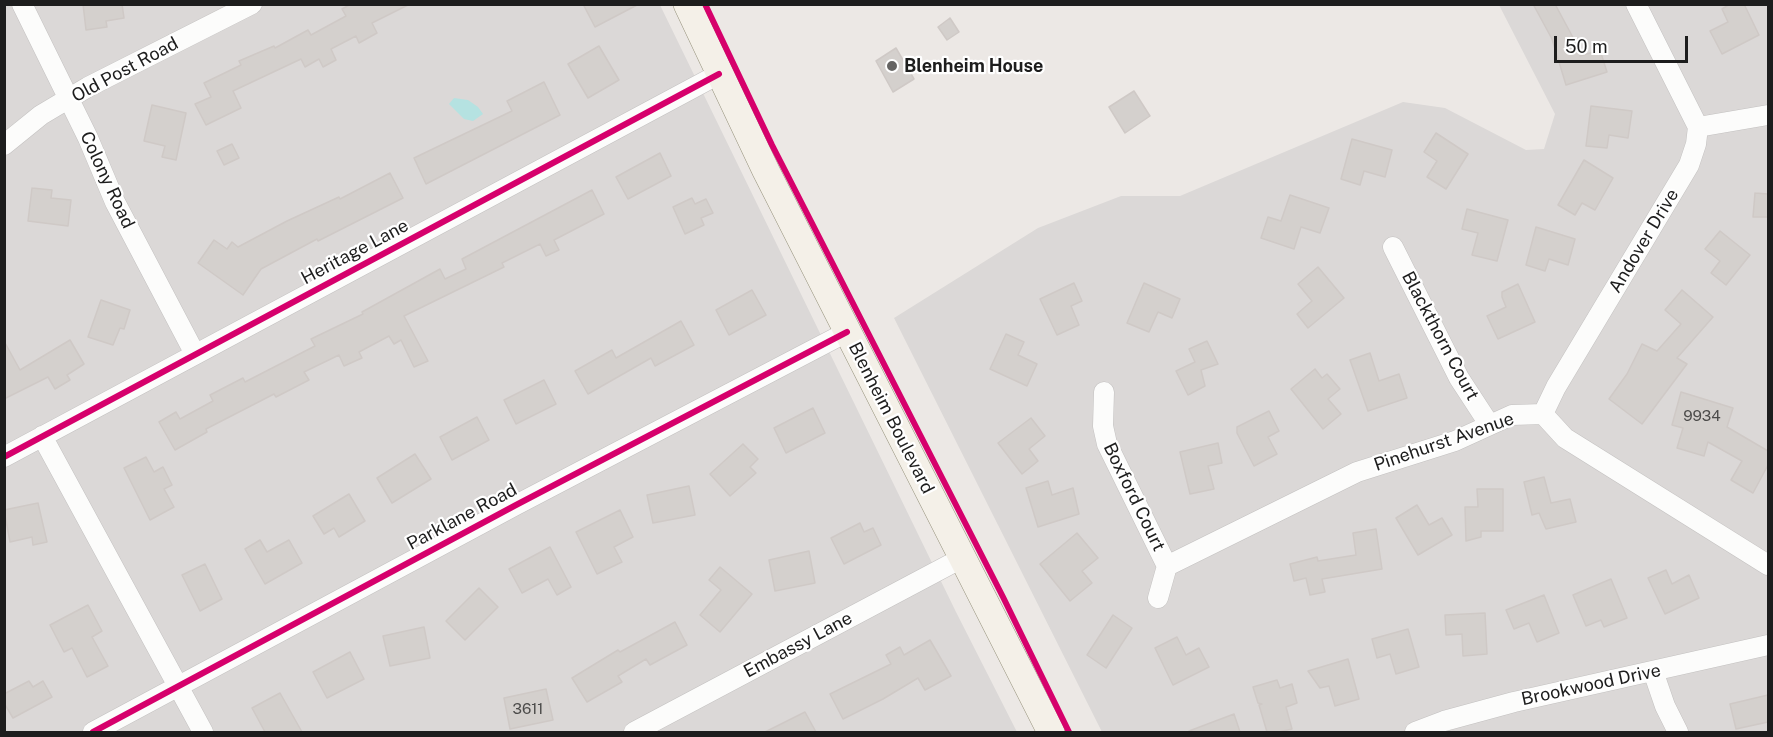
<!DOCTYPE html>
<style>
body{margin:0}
#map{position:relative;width:1773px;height:737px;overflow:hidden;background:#ece8e5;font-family:"Public Sans",sans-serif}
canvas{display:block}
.frame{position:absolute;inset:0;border:6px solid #1d1d1d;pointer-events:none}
.scale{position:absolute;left:1554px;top:36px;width:134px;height:27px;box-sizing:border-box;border:3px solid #1d1d1d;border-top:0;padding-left:8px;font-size:18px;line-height:21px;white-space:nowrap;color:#1d1d1d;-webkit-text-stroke:4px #fff;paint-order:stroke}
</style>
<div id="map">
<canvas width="1773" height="737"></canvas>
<div class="frame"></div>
<div class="scale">50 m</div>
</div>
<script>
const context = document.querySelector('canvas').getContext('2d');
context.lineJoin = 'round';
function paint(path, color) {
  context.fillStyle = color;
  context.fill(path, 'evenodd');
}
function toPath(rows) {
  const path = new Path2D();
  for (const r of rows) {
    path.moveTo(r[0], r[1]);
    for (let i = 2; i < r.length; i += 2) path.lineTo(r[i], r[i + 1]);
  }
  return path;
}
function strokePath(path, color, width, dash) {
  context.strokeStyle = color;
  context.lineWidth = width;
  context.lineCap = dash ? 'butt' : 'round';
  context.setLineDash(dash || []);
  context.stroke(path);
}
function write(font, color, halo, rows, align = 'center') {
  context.font = font + ' "Public Sans",sans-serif';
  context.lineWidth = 4.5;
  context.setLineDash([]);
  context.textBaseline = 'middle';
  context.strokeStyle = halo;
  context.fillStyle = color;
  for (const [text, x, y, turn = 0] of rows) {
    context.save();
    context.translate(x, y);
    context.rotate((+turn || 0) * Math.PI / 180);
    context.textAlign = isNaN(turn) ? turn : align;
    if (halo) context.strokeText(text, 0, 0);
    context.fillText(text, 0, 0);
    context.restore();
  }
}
paint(toPath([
 [4,5,660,5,956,612,1017,732,5,732],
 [1499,5,1768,5,1768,732,1102,732,894,318,1038,228,1121,196,1180,196,1403,102,1445,108,1526,150,1544,149,1555,114]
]), '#dbd8d7');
paint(toPath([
 [454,98,468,100,478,107,483,114,473,121,464,119,449,104]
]), '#b5e2e1');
const building = toPath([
 [83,4,122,4,124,18,106,21,107,27,86,30,83,4],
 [351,4,410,4,372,23,377,33,359,43,356,36,331,49,336,60,323,67,319,59,305,67,301,59,233,91,241,108,206,125,195,104,211,97,204,83,241,65,239,61,274,46,275,48,308,30,311,35,346,16,342,9,351,4],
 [583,4,639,4,595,27,583,4],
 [1533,4,1555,4,1577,45,1580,56,1600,50,1607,72,1566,85,1552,39,1533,4],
 [1730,4,1744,4,1759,35,1722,54,1710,31,1728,22,1722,9,1730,4],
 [950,18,959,32,947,40,938,27,950,18],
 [599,46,619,80,588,98,568,64,599,46],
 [896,48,914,79,893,92,876,61,896,48],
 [544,82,560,115,426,184,414,158,512,111,507,101,544,82],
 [1134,91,1150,116,1125,133,1109,107,1134,91],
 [152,105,186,113,176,160,162,157,165,146,144,141,152,105],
 [1591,106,1632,111,1628,138,1609,135,1607,148,1586,146,1591,106],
 [1436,133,1468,154,1446,189,1427,177,1437,161,1424,152,1436,133],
 [1352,139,1392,150,1385,177,1364,171,1360,185,1341,179,1352,139],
 [232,144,239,158,224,165,217,151,232,144],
 [660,153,671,176,628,199,616,177,660,153],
 [1584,160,1613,178,1595,210,1582,203,1575,215,1558,205,1584,160],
 [390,173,403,198,318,241,317,239,261,269,243,295,198,263,214,240,227,249,232,242,238,247,287,221,339,197,340,199,390,173],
 [32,188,52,190,51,198,71,200,68,226,28,221,32,188],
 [592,190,604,214,554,240,559,250,546,256,540,244,502,263,504,267,404,316,428,361,414,367,401,340,394,344,389,336,359,352,362,358,344,366,339,355,304,372,309,380,276,397,274,394,206,429,207,432,175,450,159,422,176,412,180,419,213,401,210,395,243,378,245,382,315,346,311,339,363,314,362,312,440,269,445,279,466,269,462,259,592,190],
 [1755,193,1768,194,1768,217,1753,217,1755,193],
 [1290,195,1329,208,1320,233,1301,227,1294,249,1261,238,1268,217,1281,221,1290,195],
 [692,198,695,204,706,199,713,213,701,218,704,225,685,234,673,207,692,198],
 [1467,209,1508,220,1497,261,1472,255,1478,233,1462,229,1467,209],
 [1536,227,1575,239,1568,265,1549,259,1545,271,1526,265,1536,227],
 [1720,231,1750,255,1726,285,1711,273,1720,261,1705,249,1720,231],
 [1318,267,1344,298,1308,328,1297,314,1312,301,1298,284,1318,267],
 [1074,283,1082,301,1071,306,1079,325,1057,335,1040,299,1074,283],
 [1144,283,1180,299,1172,318,1158,312,1149,332,1127,323,1144,283],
 [1518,284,1535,322,1498,339,1487,316,1506,307,1502,297,1502,292,1518,284],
 [752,290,766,315,729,335,716,310,752,290],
 [1682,290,1713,317,1677,358,1687,364,1642,424,1609,399,1627,374,1642,344,1657,351,1681,324,1665,310,1682,290],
 [101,300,130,310,124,329,120,328,113,345,88,337,101,300],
 [681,321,694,345,655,366,651,358,588,394,575,371,612,350,616,358,681,321],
 [1006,334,1024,342,1018,355,1037,364,1027,386,990,369,1006,334],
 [70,340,84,364,67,375,70,380,55,389,48,377,4,399,4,341,20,370,70,340],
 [1207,341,1218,364,1201,370,1205,386,1188,395,1176,371,1195,362,1189,349,1207,341],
 [1370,353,1379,381,1399,374,1407,398,1368,411,1350,360,1370,353],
 [1315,369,1322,378,1327,374,1340,389,1328,399,1341,414,1323,429,1291,389,1315,369],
 [544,380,556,404,516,424,504,400,544,380],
 [1681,392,1733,408,1727,427,1768,451,1768,465,1753,493,1731,480,1742,461,1708,442,1704,456,1677,448,1683,428,1672,425,1681,392],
 [813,408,825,433,786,453,774,428,813,408],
 [1269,411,1279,431,1268,437,1277,454,1254,466,1237,433,1237,427,1269,411],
 [477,417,489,440,452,460,440,437,477,417],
 [1031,418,1045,436,1029,449,1038,461,1022,474,998,443,1031,418],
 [1218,443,1222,463,1208,466,1214,489,1190,494,1180,452,1218,443],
 [743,444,758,459,750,467,756,473,730,496,710,474,743,444],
 [415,454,431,479,392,503,377,478,415,454],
 [146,457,154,472,163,467,172,485,164,489,174,507,150,520,124,468,146,457],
 [1544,477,1551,503,1570,499,1576,522,1546,529,1539,513,1532,515,1524,482,1544,477],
 [1048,481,1052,495,1073,488,1079,514,1038,527,1026,488,1048,481],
 [689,486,695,515,653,523,647,495,689,486],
 [1477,489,1503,489,1503,531,1481,531,1481,537,1466,541,1465,507,1478,507,1477,489],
 [349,494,365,521,339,537,334,528,324,534,313,516,349,494],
 [38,503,47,542,33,545,32,537,10,542,4,510,38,503],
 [1417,505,1429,525,1442,518,1452,535,1418,555,1396,518,1417,505],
 [620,510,633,537,614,547,622,562,597,574,576,532,620,510],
 [860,523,864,532,873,528,881,545,844,564,831,538,860,523],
 [1376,529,1382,569,1322,579,1325,592,1310,595,1306,578,1294,581,1290,564,1317,557,1318,561,1356,555,1353,533,1376,529],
 [1077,533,1098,558,1082,571,1092,583,1070,601,1040,564,1077,533],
 [260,540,267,552,289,540,302,563,265,584,245,549,260,540],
 [550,547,571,587,557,595,548,579,522,593,509,569,550,547],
 [809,551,815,583,775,591,769,560,809,551],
 [205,564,222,599,200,611,182,575,205,564],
 [720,567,752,594,720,632,700,615,721,590,709,580,720,567],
 [1666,570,1672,584,1689,575,1699,598,1665,614,1648,578,1666,570],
 [1611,579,1627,618,1604,627,1601,620,1586,626,1573,595,1611,579],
 [479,588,498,607,465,640,446,621,479,588],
 [1544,595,1559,633,1537,642,1529,623,1514,629,1506,610,1544,595],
 [88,605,102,631,92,637,108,666,87,677,72,648,64,652,50,625,88,605],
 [1485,613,1487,654,1463,656,1462,634,1446,635,1445,615,1485,613],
 [1113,615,1132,628,1106,668,1087,655,1113,615],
 [675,622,687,645,650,665,646,659,618,676,622,682,587,702,572,678,618,650,620,652,675,622],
 [424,627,430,658,390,666,383,636,424,627],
 [1408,629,1419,667,1396,674,1390,654,1377,658,1372,639,1408,629],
 [1177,637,1186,655,1199,648,1209,667,1173,685,1155,648,1177,637],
 [930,640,951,676,925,690,918,678,883,699,843,719,830,694,891,664,886,655,900,647,904,655,930,640],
 [350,652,364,679,327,698,313,672,350,652],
 [1348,659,1359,699,1335,706,1329,686,1320,688,1308,671,1348,659],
 [1277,680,1280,688,1292,684,1297,703,1286,707,1292,729,1279,732,1267,732,1259,705,1262,704,1258,703,1253,687,1277,680],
 [29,681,33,687,43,681,52,697,13,718,4,703,4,694,29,681],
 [546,689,553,720,510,729,504,698,546,689],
 [280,693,302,732,265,732,252,708,280,693],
 [1768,695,1768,722,1736,729,1730,704,1768,695],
 [805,712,816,732,765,732,805,712],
 [1234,714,1240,732,1189,732,1189,731,1234,714]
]);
paint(building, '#d4d0cd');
strokePath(building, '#cfc9c6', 1.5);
const street = toPath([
 [22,4,88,138,115,202,195,354],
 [1636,4,1698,127],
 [1698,127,1768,115],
 [4,145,41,115,88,87,252,4],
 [1393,247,1459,378,1489,424],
 [1104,392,1103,426,1107,444,1167,566],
 [1543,414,1556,387,1689,165,1696,144,1698,127],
 [1543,414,1565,438,1768,565],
 [42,436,203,732],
 [4,457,719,74],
 [1167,566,1357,472,1455,441,1512,415,1543,414],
 [1158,598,1167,566],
 [1653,671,1665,706,1678,732],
 [93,732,516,505,847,332],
 [634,732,962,558],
 [1415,732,1444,721,1514,702,1768,645]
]);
const secondary = toPath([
 [687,4,766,171,1051,732]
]);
strokePath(street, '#c3c1c0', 21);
strokePath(secondary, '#96927c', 28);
strokePath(street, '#fcfcfb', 20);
strokePath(secondary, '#f4f0e8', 27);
strokePath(toPath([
 [705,4,772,145,1003,597,1069,732],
 [4,457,719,74],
 [93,732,516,505,847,332]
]), '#d6006c', 6);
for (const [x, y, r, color] of [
 [892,66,6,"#656463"]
]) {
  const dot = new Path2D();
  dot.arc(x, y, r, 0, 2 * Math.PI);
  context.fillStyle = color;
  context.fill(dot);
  strokePath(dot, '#fff', 2);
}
write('15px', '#4c4b4a', null, [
 ["9934",1702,416],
 ["3611",528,709]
]);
write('bold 18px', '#1d1d1d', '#fff', [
 ["Blenheim House",904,66]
], 'left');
write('18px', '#1d1d1d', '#fff', [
 ["Old Post Road",125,70,-28],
 ["Colony Road",107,180,65],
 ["Andover Drive",1644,241,-59],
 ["Heritage Lane",355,252,-28],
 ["Blackthorn Court",1440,336,62],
 ["Blenheim Boulevard",891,418,63],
 ["Pinehurst Avenue",1444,442,-19],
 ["Boxford Court",1134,497,64],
 ["Parklane Road",462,517,-28],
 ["Embassy Lane",798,645,-28],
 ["Brookwood Drive",1591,685,-12]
]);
</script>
